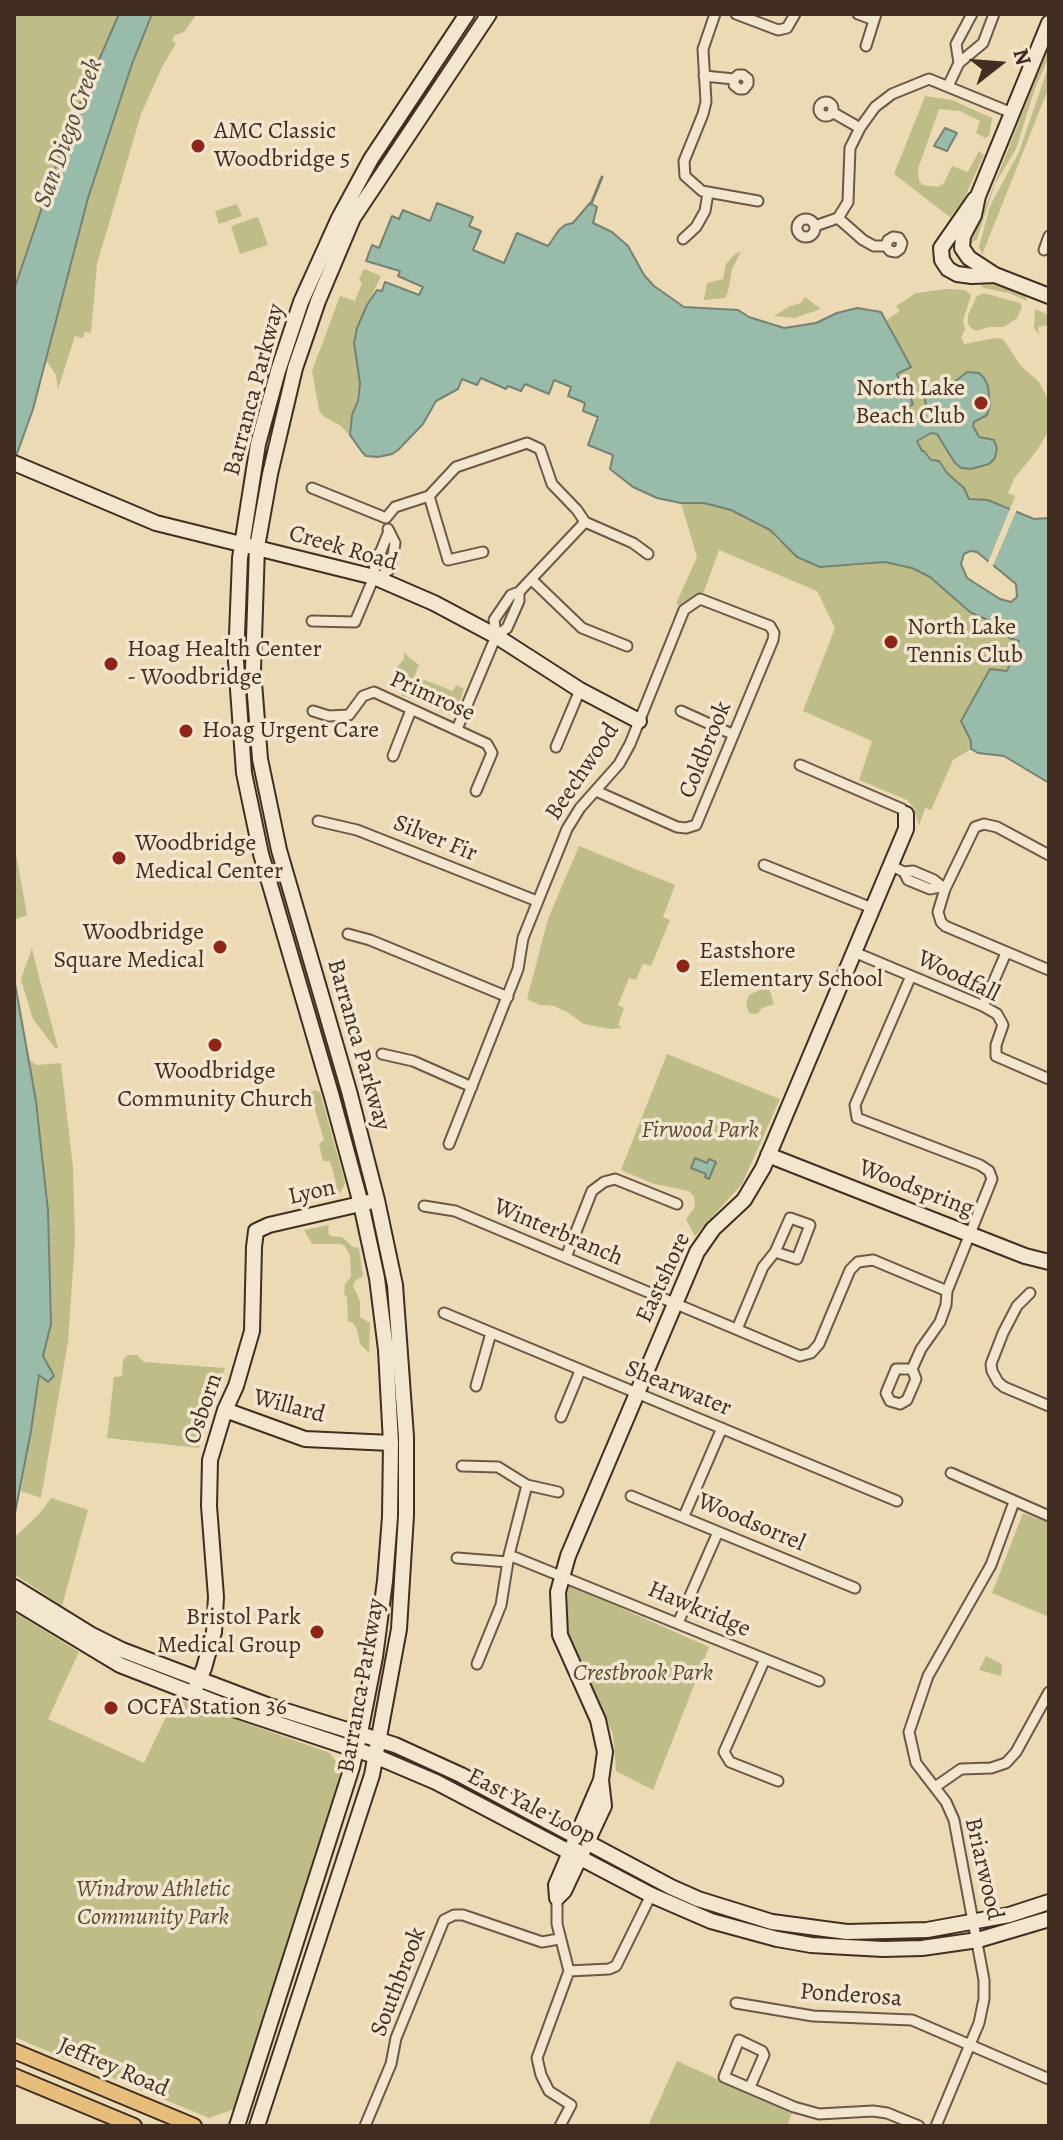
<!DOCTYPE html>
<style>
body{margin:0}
#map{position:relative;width:1063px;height:2140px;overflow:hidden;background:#ebdab3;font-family:Alegreya,serif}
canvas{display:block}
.frame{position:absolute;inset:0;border:16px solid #412d22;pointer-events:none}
.north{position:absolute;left:959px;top:24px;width:80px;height:80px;-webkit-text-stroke:6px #f2e7ce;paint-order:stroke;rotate:73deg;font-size:22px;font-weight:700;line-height:32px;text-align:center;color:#412d22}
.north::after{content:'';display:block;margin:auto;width:28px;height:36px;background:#412d22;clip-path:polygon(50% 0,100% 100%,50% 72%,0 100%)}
</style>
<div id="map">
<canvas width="1063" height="2140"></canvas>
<div class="frame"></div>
<div class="north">N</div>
</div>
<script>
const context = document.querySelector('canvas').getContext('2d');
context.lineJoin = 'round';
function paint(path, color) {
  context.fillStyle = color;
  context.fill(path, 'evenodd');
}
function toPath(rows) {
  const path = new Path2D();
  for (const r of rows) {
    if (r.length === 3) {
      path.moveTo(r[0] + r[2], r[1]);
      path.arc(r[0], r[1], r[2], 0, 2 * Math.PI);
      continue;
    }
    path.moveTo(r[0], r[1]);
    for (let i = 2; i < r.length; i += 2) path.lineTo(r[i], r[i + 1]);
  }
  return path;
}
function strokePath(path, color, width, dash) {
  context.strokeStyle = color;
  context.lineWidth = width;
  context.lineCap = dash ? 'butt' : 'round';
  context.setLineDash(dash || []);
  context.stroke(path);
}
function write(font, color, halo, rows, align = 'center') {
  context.font = font + ' Alegreya,serif';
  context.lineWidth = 7;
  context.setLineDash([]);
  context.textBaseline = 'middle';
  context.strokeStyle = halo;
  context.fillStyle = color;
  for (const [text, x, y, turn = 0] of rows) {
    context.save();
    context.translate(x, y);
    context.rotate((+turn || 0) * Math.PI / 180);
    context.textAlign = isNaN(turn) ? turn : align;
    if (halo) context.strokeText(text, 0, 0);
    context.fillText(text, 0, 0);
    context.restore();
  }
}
paint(toPath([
 [14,14,119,14,67,133,14,290],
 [152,14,197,14,184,32,175,35,172,41,176,43,174,47,162,67,141,114,97,264,91,333,85,332,83,338,75,336,58,389,56,375,46,360,88,198,132,64],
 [1049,46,1049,56,1034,91,1016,149,995,184,977,239,971,243],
 [1049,65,1049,87,982,255,979,247,990,206,1019,152],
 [925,96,952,100,992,118,989,136,985,138,976,133,980,121,960,111,939,109,918,169,919,181,923,185,938,187,944,183,952,166,968,172,979,151,984,155,963,201,950,217,894,174],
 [237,204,242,216,219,224,215,211],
 [258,217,268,245,240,254,231,226],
 [741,252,732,269,728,292,725,298,704,300,707,283,723,279,726,264,735,254],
 [364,269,381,276,357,326,354,343,360,382,350,436,341,426,323,416,319,410,312,371,340,296,355,301,362,283,359,279],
 [980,282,1010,288,1025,294,1027,301,1009,293,983,288],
 [947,289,965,290,971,295,963,321,965,330,961,337,964,344,995,338,1003,339,1021,366,1039,382,1049,401,1049,430,1038,449,1014,479,1008,493,1015,496,1011,508,988,500,969,499,964,488,947,473,939,461,931,460,925,451,922,452,917,441,925,437,915,415,900,422,896,414,902,408,897,374,910,368,887,320,900,311,896,306,916,293],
 [984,293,1020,303,1022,307,1017,318,1004,327,989,327,976,331,971,328,968,324,968,315,977,296],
 [805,297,821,309,794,318,774,316,790,306,801,303],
 [1035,309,1049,315,1049,325,1038,327,1039,335,1034,328],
 [681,503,704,503,731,510,770,530,778,541,851,566,885,562,912,568,930,577,970,612,1010,630,1019,640,1007,672,990,669,961,721,971,741,971,749,953,760,931,810,925,808,919,826,914,808,907,800,859,780,872,741,803,711,835,628,817,591,719,550,703,594,680,606,676,604,697,557],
 [404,653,419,665,414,677,398,692,393,671,404,659],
 [417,677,453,691,456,685,464,689,456,713,449,715,419,700,402,696,401,693],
 [14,843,27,915,14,920],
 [579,846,675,885,663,917,670,920,651,966,643,964,636,980,629,978,618,1005,624,1008,618,1025,622,1028,611,1029,584,1024,567,1012,554,1006,540,1005,527,999,548,919],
 [32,948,39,977,58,1048,55,1048,33,1019,21,979],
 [766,987,769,988,774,1004,762,1008,757,1014,749,1013,746,1003,749,995],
 [667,1054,780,1099,742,1184,695,1236,686,1219,695,1207,694,1197,689,1191,654,1184,621,1170],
 [30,1061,37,1065,61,1063,73,1168,75,1240,68,1342,41,1498,21,1491,39,1374,51,1324,48,1211],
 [315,1090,320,1092,345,1183,338,1197,334,1198,332,1189,336,1183,330,1161,323,1161,319,1144,324,1140,311,1096,304,1095],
 [329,1225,328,1233,331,1236,342,1237,353,1247,359,1248,363,1276,355,1281,353,1286,360,1301,360,1317,370,1323,369,1353,360,1344,357,1329,352,1322,348,1322,347,1296,344,1295,345,1284,351,1277,350,1256,345,1246,340,1244,312,1244,304,1230],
 [128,1355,137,1355,144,1362,225,1368,207,1411,199,1448,107,1438,114,1377,122,1376,123,1360],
 [51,1498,88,1510,62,1606,14,1574,14,1538,39,1514],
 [1023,1513,1049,1523,1049,1617,992,1593],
 [569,1585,709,1647,653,1790,616,1771,613,1734,570,1644,565,1608],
 [14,1612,79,1652,48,1719,144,1763,175,1698,330,1753,342,1770,234,2109,209,2118,14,2037],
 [986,1656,1002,1664,1001,1676,979,1670],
 [677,2061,792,2113,787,2126,648,2126]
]), '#bebd88');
const water = toPath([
 [119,14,152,14,132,64,88,198,33,409,14,462,14,290,67,133,119,14],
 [945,128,957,133,947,151,934,146,945,128],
 [437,203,473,217,469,226,481,231,473,250,504,263,517,233,548,246,559,230,565,225,573,223,590,203,597,207,593,223,612,232,628,246,644,275,654,286,684,307,738,310,749,317,784,328,816,323,837,313,857,308,881,312,911,367,897,374,900,381,903,380,913,404,897,414,900,422,927,409,924,396,957,380,967,372,979,373,984,378,988,386,990,405,987,415,974,422,973,426,979,437,994,440,997,448,995,458,989,464,971,469,961,468,955,463,937,434,931,433,917,441,922,451,924,451,931,460,939,461,947,473,964,488,969,499,988,500,1034,519,1049,518,1049,783,1004,756,978,753,971,749,971,741,961,721,990,669,1007,671,1019,641,1009,638,1010,630,970,612,930,577,912,568,885,562,820,567,797,557,770,530,731,510,704,503,681,503,657,498,633,487,610,469,613,455,588,445,598,417,583,411,585,403,568,396,571,387,554,380,549,394,525,384,521,391,508,386,506,389,481,378,477,385,462,379,458,389,436,401,423,424,398,450,392,454,378,457,366,456,362,452,350,435,352,415,358,401,360,383,354,343,357,328,367,305,377,290,382,291,385,282,419,295,423,287,398,276,400,271,366,261,372,245,379,248,392,216,399,219,403,210,430,221,437,203],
 [970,551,977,552,1016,584,1017,597,1011,602,1000,599,967,578,961,564,964,554,970,551],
 [14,978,36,1101,48,1211,51,1324,43,1356,54,1376,48,1382,39,1375,31,1431,14,1518,14,978],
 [695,1158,707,1163,709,1159,716,1162,709,1179,705,1177,706,1174,691,1168,695,1158]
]);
paint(water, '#99bba9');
strokePath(water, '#768273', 2);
paint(toPath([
 [1012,504,1018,507,991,570,987,565]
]), '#ebdab3');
strokePath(toPath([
 [591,204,602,177]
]), '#768273', 3);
const street = toPath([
 [715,14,703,49,706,102,703,114,684,161,685,176,702,191,758,201],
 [736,14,778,30,787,28,795,14],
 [858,14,874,20],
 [866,46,876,14],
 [959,63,956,44,972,14],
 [704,76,734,79,738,75,743,75,748,79,748,84,744,89,739,89,734,85,734,79],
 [948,86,959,63,983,43,994,14],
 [826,109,7],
 [832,112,860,128],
 [838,218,863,240,874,246,886,246,890,251,896,252,900,249,902,243,899,238,893,237,888,240,886,246],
 [806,228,9],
 [815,226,838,218,848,202,850,148,860,128,875,107,892,94,929,79,1012,113],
 [683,239,696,227,705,211,708,193],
 [1044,250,1049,236],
 [312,488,386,518,395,507,429,496,456,467,527,443,540,449,552,484,577,510,585,522,633,543,648,554],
 [429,496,448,560,483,552],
 [374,577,382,575,389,570,392,561,395,543,388,529],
 [531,579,582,628,627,646],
 [312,621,355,622,374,577,375,558,381,551,389,531],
 [496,636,494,620,511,595,519,592,585,522],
 [496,636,507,628,519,601,519,592],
 [313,711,329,716,349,715,363,696,374,692,487,744,492,753,476,791],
 [681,711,732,734],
 [457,729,496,636],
 [556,747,580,690],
 [393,756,411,710],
 [800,765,902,809,906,814],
 [318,821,357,830,537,901],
 [1049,855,997,827,984,824,975,827,945,889,938,912,941,922,945,926,1049,970],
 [764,865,872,908],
 [890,865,904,872,913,871,934,880,945,889],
 [904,872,908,880,930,889,940,887],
 [348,934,370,940,508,997],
 [854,952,983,1006,997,1014,1003,1025,996,1045,996,1056,1049,1079],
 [911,976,855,1105,857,1118,980,1165,989,1171,992,1179,947,1291,946,1305,940,1322,921,1349,912,1369,916,1379,907,1400,900,1404,890,1401,886,1393,896,1369,912,1369],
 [983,1006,1006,953],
 [382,1054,413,1061,472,1087],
 [449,1144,518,969,523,938,567,829,580,808,619,764,630,744,684,610,700,599,770,626,774,633,773,640,696,825,686,828,677,827,596,791],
 [424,1206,455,1211,800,1356,811,1353,819,1344,850,1270,858,1262,873,1260,947,1291],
 [566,1257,592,1191,604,1182,615,1179,677,1204],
 [1030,1293,1017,1306,1003,1333,991,1364,992,1371,998,1382,1004,1387,1049,1406],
 [444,1313,897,1501],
 [737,1329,763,1267,775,1252,790,1218,810,1225,797,1259,775,1252],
 [476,1386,491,1333],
 [561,1417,580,1371],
 [462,1466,498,1467,527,1485,558,1492],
 [951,1473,1049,1516],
 [631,1496,855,1588],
 [684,1516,722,1428],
 [509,1555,819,1681],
 [457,1558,508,1562],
 [678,1623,718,1532],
 [765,1659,724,1752,730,1762,778,1781],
 [477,1664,501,1605,509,1555,527,1485],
 [935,1787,961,1769,991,1768,1006,1763,1016,1752,1049,1692],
 [557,1898,557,1924,569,1971,537,2058,541,2075,549,2091,571,2105,560,2126],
 [569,1971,609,1969,616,1966,651,1895],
 [736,2003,813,2016,912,2020,1049,2079],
 [750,2087,764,2055,762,2051,739,2040,724,2077,794,2107,819,2114,873,2111,887,2113,919,2126],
 [365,2126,391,2064,396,2038,444,1920,454,1915,463,1915,542,1942,559,1939],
 [936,2126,979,2023,984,1999,984,1980,954,1820,946,1802,916,1763,909,1732,928,1676,991,1565,1014,1502]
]);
const secondary = toPath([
 [1049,23,978,196,974,215,963,236,962,248,969,258,995,275,1049,296],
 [975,199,941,248,942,260,948,269,957,274,972,276,995,275],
 [14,463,156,523,374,577,434,603,496,636,580,690,639,721],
 [768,1155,1025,1256,1049,1262],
 [225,1410,305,1439,391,1443],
 [14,1587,90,1634,122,1650,267,1705,395,1745,461,1775,671,1887,698,1899,772,1922,847,1932,927,1930,1009,1915,1049,1902],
 [14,1601,120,1665,233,1709,375,1756,436,1782,651,1895,711,1921,777,1939,811,1945,883,1949,922,1948,978,1940,1049,1919],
 [196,1687,204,1668,214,1632,216,1597,209,1506,210,1460,225,1410,236,1386,252,1331,254,1247,256,1231,269,1225,369,1202],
 [557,1898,556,1885,601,1780,605,1752,598,1720,560,1635,558,1592,568,1556,697,1252,713,1229,744,1200,763,1168,906,829,906,814],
 [557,1898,564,1891,604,1806,601,1780],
 [237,2126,352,1767,360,1733,375,1657,385,1581,390,1517,391,1443,386,1350,377,1278,361,1204,332,1097,261,854,244,773,236,661,240,558,258,444,278,371,301,302,339,218,371,159,467,14],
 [257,2126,372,1775,399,1629,406,1515,406,1437,395,1285,377,1200,349,1091,279,850,260,759,253,670,257,547,270,474,295,368,318,301,353,218,489,14]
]);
const primary = toPath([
 [14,2051,194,2126],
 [14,2076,134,2126]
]);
strokePath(street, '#6c5846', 13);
strokePath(secondary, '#412d22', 18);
strokePath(primary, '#412d22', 18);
strokePath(street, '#f2e7ce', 9);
strokePath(secondary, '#f2e7ce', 14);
strokePath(primary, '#e6bd7a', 14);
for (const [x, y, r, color] of [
 [198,146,8,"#8f2418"],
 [981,403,8,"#8f2418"],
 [891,642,8,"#8f2418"],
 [111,664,8,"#8f2418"],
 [186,731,8,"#8f2418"],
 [119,858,8,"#8f2418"],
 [220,947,8,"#8f2418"],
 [683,966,8,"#8f2418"],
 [215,1045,8,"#8f2418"],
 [317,1632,8,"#8f2418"],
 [111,1708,8,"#8f2418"]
]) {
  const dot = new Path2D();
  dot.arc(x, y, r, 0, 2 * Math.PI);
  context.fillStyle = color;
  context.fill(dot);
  strokePath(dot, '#f2e7ce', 3);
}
write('24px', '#412d22', '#f2e7ce', [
 ["AMC Classic",214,132],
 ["Woodbridge 5",214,160],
 ["North Lake",965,389,"right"],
 ["Beach Club",965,417,"right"],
 ["North Lake",907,628],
 ["Tennis Club",907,656],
 ["Hoag Health Center",127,650],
 ["- Woodbridge",127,678],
 ["Hoag Urgent Care",202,731],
 ["Woodbridge",135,844],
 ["Medical Center",135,872],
 ["Woodbridge",204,933,"right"],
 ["Square Medical",204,961,"right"],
 ["Eastshore",699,952],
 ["Elementary School",699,980],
 ["Woodbridge",215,1072,"center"],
 ["Community Church",215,1100,"center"],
 ["Bristol Park",301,1618,"right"],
 ["Medical Group",301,1646,"right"],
 ["OCFA Station 36",127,1708]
], 'left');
write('24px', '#412d22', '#f2e7ce', [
 ["Barranca Parkway",255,390,-75],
 ["Creek Road",343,549,16],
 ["Primrose",432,697,24],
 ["Coldbrook",706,750,-68],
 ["Beechwood",583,772,-56],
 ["Silver Fir",435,839,22],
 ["Woodfall",958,977,26],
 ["Barranca Parkway",358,1045,74],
 ["Woodspring",916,1189,21],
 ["Lyon",312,1193,-13],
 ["Winterbranch",558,1233,23],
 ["Eastshore",664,1278,-65],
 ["Shearwater",678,1389,22],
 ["Willard",289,1407,15],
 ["Osborn",204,1409,-71],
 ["Woodsorrel",751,1523,23],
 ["Hawkridge",699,1610,23],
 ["Barranca Parkway",362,1686,-80],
 ["East Yale Loop",531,1807,27],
 ["Briarwood",983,1869,77],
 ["Southbrook",399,1982,-69],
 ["Ponderosa",851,1996,4],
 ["Jeffrey Road",113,2068,23]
]);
write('italic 24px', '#5a4a36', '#f2e7ce', [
 ["Firwood Park",700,1131],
 ["Crestbrook Park",643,1674],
 ["Windrow Athletic",153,1890],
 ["Community Park",153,1918]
]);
write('italic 26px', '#53493d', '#f2e7ce', [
 ["San Diego Creek",69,133,-70]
]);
</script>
